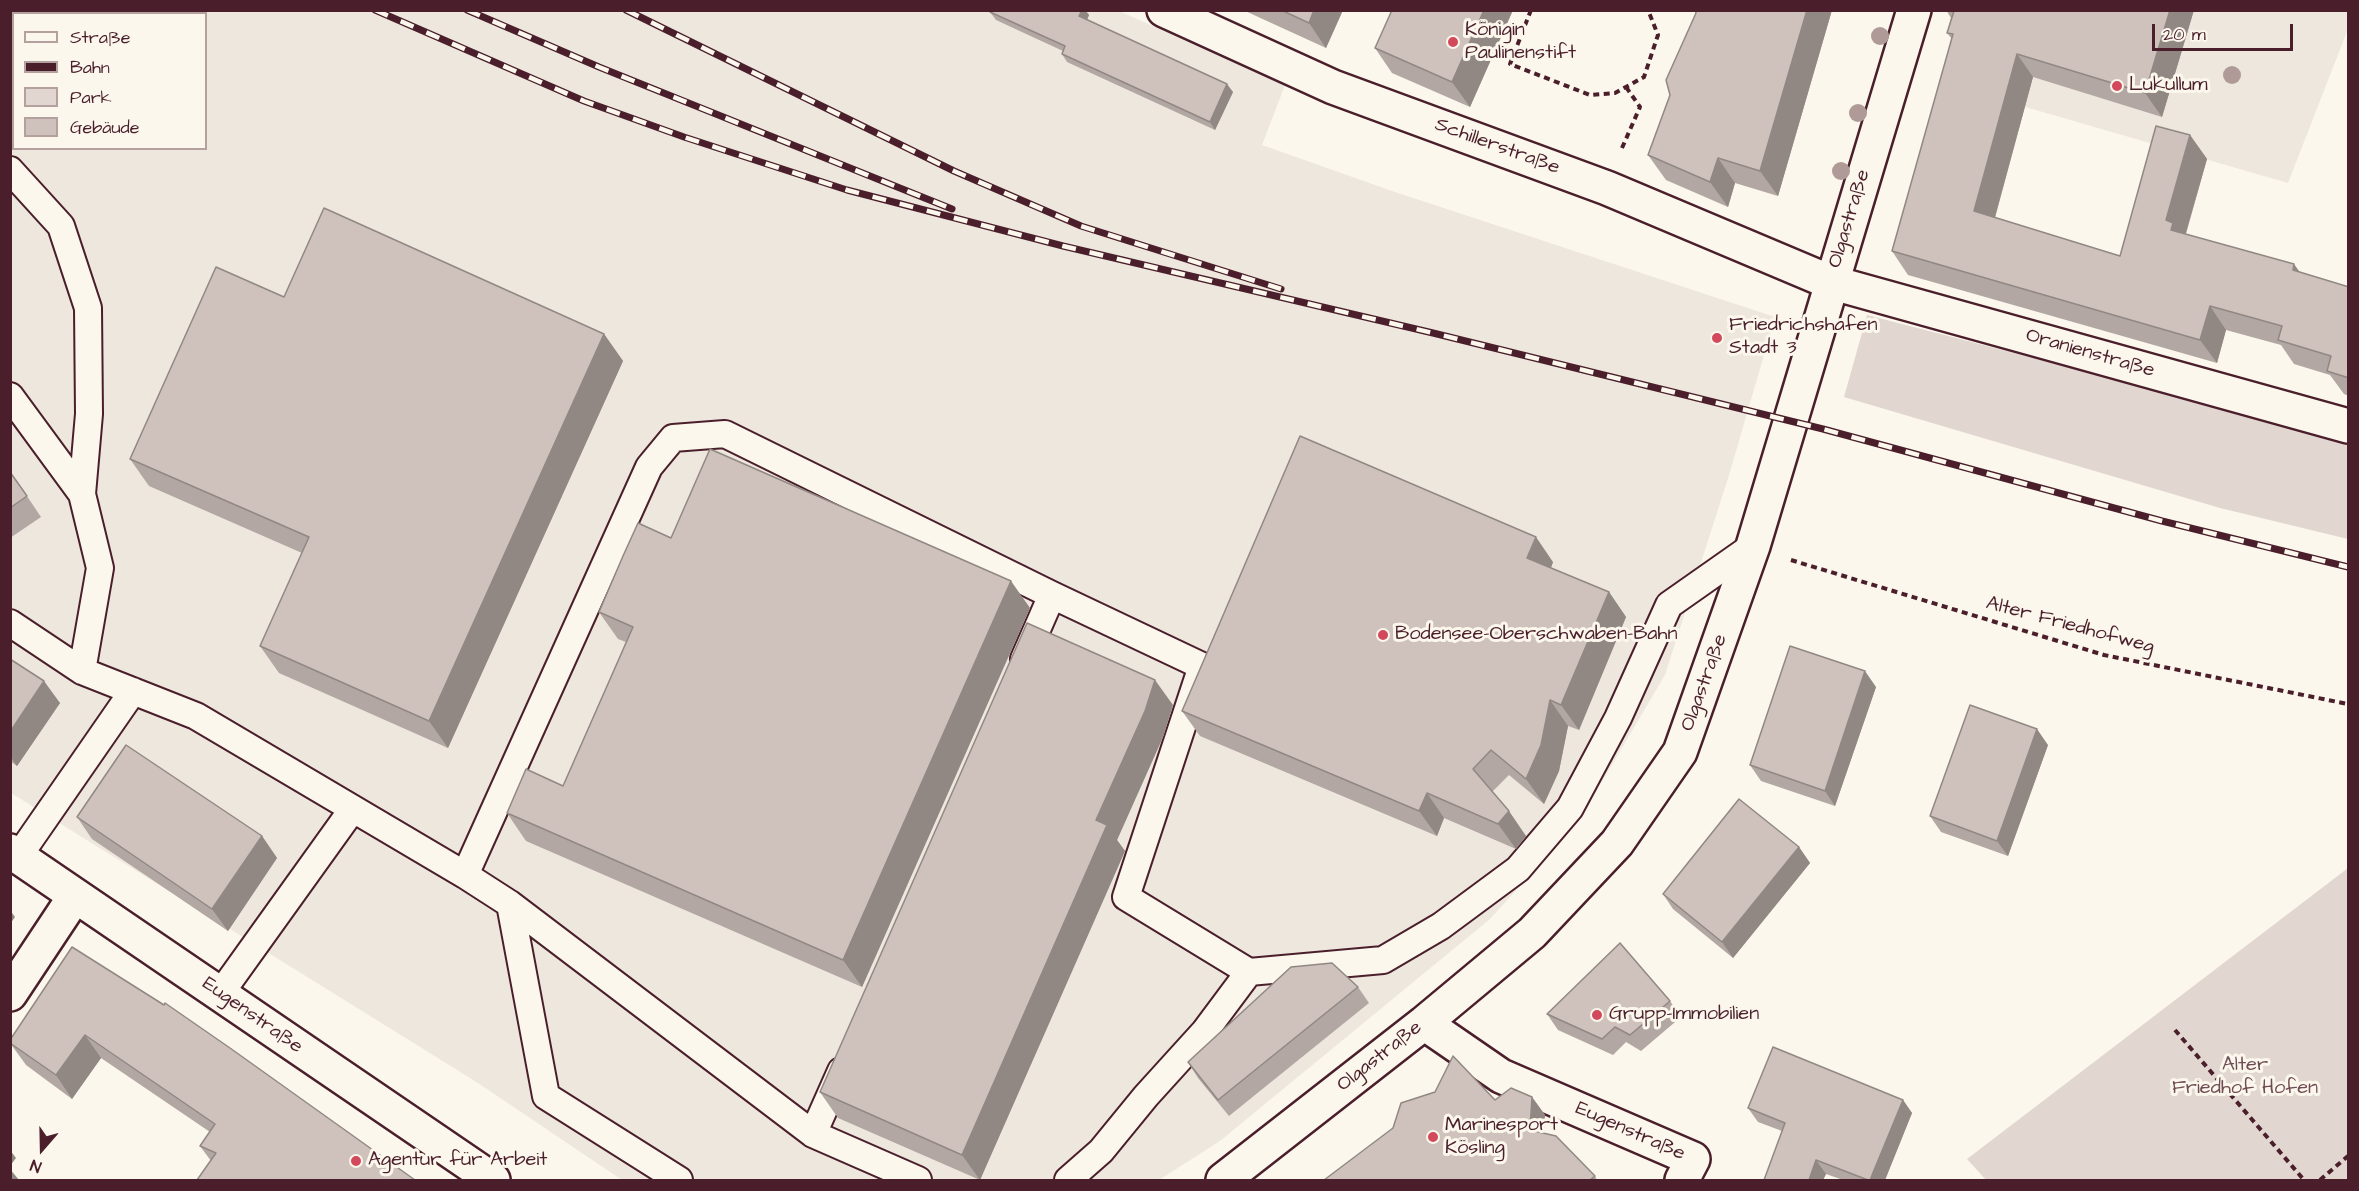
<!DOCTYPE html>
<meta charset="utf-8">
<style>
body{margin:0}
#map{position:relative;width:2359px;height:1191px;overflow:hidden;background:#fbf7ec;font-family:"Architects Daughter",sans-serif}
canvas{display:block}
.frame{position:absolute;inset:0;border:12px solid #4a1f2b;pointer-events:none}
.legend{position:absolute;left:12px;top:12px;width:195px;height:138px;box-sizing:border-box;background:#fbf7ec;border:2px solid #b4a19f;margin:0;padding:8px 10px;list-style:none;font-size:18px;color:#4a1f2b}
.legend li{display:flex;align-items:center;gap:12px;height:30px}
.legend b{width:30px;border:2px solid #b4a19f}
.north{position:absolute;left:12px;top:1119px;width:60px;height:60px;-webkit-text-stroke:4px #fbf7ec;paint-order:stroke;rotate:200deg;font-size:16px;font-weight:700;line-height:24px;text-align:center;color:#4a1f2b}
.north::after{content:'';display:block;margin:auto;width:21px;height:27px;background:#4a1f2b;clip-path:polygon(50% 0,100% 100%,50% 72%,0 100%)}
.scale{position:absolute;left:2152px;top:24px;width:141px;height:27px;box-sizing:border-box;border:3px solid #4a1f2b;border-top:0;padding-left:8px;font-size:18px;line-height:21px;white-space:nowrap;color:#4a1f2b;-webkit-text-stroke:4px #fbf7ec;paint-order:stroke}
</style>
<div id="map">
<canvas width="2359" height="1191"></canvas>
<div class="frame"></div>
<ul class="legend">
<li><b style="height:8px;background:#fbf7ec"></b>Straße</li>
<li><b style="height:8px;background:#4a1f2b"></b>Bahn</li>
<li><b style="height:16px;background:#e2d7d0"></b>Park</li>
<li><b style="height:16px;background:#cfc2bc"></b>Gebäude</li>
</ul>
<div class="north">N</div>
<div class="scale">20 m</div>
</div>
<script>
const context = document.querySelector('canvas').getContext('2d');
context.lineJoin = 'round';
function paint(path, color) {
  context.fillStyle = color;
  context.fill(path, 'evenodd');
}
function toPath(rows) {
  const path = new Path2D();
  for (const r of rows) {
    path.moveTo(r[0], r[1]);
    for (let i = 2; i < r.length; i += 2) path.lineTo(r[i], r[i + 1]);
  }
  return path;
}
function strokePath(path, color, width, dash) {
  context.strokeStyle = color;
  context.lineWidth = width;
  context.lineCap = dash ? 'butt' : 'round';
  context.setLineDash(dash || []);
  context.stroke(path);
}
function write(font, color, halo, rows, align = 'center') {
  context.font = font + ' "Architects Daughter",sans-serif';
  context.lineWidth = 6;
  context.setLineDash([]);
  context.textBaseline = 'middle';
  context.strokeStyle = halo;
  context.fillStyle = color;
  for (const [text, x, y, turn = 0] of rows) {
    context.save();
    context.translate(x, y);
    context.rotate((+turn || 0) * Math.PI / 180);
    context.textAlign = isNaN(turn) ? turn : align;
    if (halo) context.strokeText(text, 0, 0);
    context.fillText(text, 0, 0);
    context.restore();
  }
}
paint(toPath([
 [10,11,1119,11,1285,85,1262,145,1392,191,1775,317,1730,472,1665,675,1578,822,1490,919,1220,1141,1159,1180,622,1180,478,1083,11,793],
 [14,14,206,14,206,148,14,148],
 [1962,11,2348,11,2348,29,2288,183,1939,82]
]), '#eee7de');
paint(toPath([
 [1867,315,2348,439,2348,539,2220,508,1844,397],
 [2348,868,2348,1180,1986,1180,1967,1159]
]), '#e2d7d0');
const lane = toPath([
 [10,170,61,226,88,308,89,414,82,494],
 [10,396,82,494,100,568,82,671],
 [10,623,82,671,196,716,465,875,510,904,813,1134,918,1180],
 [1024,659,1052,595],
 [18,857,133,691],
 [465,875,649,467,673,438,725,434,1052,595,1202,666,1126,897,1249,972],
 [510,904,546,1096,679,1180],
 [220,994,352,810],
 [813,1134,841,1071],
 [1068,1180,1101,1151,1146,1096,1205,1031,1249,972,1383,960,1441,926,1518,869,1570,808,1618,718,1669,605,1753,546]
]);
const street = toPath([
 [1164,10,1333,87,1607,188,1830,282,2348,426],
 [10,994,75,896],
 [1424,1023,1501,1076,1693,1159,1682,1180],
 [1223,1180,1424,1023,1532,933,1617,843,1680,752,1753,546,1914,10]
]);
const secondary = toPath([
 [10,851,493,1180]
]);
strokePath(lane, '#4a1f2b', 30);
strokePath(street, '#4a1f2b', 38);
strokePath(secondary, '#4a1f2b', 38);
strokePath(toPath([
 [1531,10,1510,64,1590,95,1615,93,1644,77,1658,35,1648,10],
 [1622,148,1640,107,1626,87],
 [1791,560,2104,655,2348,704],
 [2175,1030,2304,1180],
 [2320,1180,2348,1156]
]), '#4a1f2b', 4, [6, 4.5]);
strokePath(lane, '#fbf7ec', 26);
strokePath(street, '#fbf7ec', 33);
strokePath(secondary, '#fbf7ec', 33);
const rail = toPath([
 [375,10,584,101,684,137,847,190,1063,246,1433,333,1823,429,2162,521,2348,567],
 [467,10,599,67,952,209],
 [626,10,954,171,1081,226,1281,289]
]);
strokePath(rail, '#4a1f2b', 7);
strokePath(rail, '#fbf7ec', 4.5, [14]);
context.fillStyle = '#af9a98';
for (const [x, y] of [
 [1880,36],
 [2232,75],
 [1858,113],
 [1841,171]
]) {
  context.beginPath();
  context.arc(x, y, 9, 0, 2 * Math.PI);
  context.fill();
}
paint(toPath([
 [991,10,1085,10,1089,15,1087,20,1233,92,1215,130,1067,62,1062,54,1063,51,996,20,990,12],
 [1243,10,1343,10,1326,48],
 [1513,10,1470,107,1392,73,1375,48],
 [1695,10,1832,10,1778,196,1735,183,1728,207,1666,180,1648,155,1670,95,1696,13],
 [1946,10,2194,10,2162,117,2033,77,1995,218,2120,256,2190,135,2207,159,2186,234,2299,272,2349,287,2349,396,2344,394,2330,375,2294,364,2281,345,2226,330,2217,363,1908,275,1892,251,1952,39,1947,33,1951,18],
 [284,297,604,334,623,361,448,748,279,673,260,646,302,553,149,486,130,459],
 [10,471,41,517,10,538],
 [671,538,1030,608,862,987,526,841,507,813,563,786,626,642,618,639,599,612],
 [1553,562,1551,568,1609,592,1626,617,1579,730,1568,726,1559,771,1544,804,1509,775,1492,792,1526,836,1516,849,1444,818,1437,836,1200,736,1182,711],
 [10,659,60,703,17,766,10,761],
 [1876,687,1835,806,1761,781,1750,765],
 [1173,705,1163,737,1117,840,1125,851,980,1180,838,1118,820,1092],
 [2048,745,2008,856,1941,832,1930,816],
 [77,817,262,836,277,858,228,931,92,839],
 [1799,847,1810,863,1733,958,1673,909,1663,894],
 [72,947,415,1180,211,1161,200,1146,210,1132,101,1058,72,1099,26,1065,10,1043,10,1040],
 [1358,987,1369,1003,1229,1116,1198,1078,1188,1062],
 [1670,1001,1681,1017,1641,1051,1626,1042,1613,1055,1558,1030,1547,1014],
 [1532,1097,1545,1115,1544,1133,1595,1176,1597,1180,1324,1180,1495,1100],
 [1903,1100,1912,1113,1885,1180,1843,1180,1826,1174,1823,1180,1764,1180,1782,1131,1758,1122,1748,1108]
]), '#b2a7a2');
paint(toPath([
 [1082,10,1085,10,1089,15,1085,24,1079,16],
 [1314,10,1343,10,1326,48,1309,23],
 [1484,10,1513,10,1470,107,1452,82],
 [1807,10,1832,10,1778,196,1760,171],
 [2170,10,2194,10,2162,117,2145,93],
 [2017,54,2033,77,1990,235,1974,211],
 [1227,84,1233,92,1215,130,1210,122],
 [2190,135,2207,159,2184,239,2171,230,2166,220],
 [1718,158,1735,183,1728,207,1710,182],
 [2294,264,2311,288,2293,270],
 [2210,306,2226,330,2217,363,2200,340],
 [604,334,623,361,448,748,429,721],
 [1536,537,1553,562,1545,583,1527,558],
 [1011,581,1030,608,862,987,843,960],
 [1609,592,1626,617,1579,730,1561,705],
 [1865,671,1876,687,1835,806,1825,791],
 [1155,680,1173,705,1163,737,1117,840,1125,851,980,1180,962,1155,1096,820],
 [44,681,60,703,17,766,10,756,10,732],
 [1550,700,1568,726,1559,771,1544,804,1526,779],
 [2037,729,2048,745,2008,856,1997,841],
 [1427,793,1444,818,1437,836,1419,811],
 [1509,811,1526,836,1516,849,1498,824],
 [262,836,277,858,228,931,212,909],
 [1799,847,1810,863,1733,958,1722,942],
 [10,910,15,917,10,924],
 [85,1035,101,1058,72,1099,56,1075],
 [1532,1097,1545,1115,1543,1148,1530,1130],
 [1903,1100,1912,1113,1885,1180,1870,1180],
 [10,1150,16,1158,10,1166],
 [1816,1160,1826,1174,1823,1180,1809,1180],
 [10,1169,19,1180,10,1180]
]), '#918884');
const building = toPath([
 [991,10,1082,10,1079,16,1227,84,1210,122,1062,54,1065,46,990,12,991,10],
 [1281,10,1314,10,1309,23,1281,10],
 [1392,10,1484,10,1452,82,1375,48,1392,10],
 [1695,10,1807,10,1760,171,1718,158,1710,182,1648,155,1670,95,1666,80,1696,13,1695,10],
 [1951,10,2170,10,2145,93,2017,54,1974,211,2120,256,2156,126,2190,135,2166,220,2173,223,2171,230,2294,264,2293,270,2349,287,2349,378,2327,371,2331,356,2278,340,2282,326,2210,306,2200,340,1892,251,1953,34,1947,33,1954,11,1951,10],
 [324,208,604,334,429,721,260,646,309,537,130,459,216,267,284,297,324,208],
 [1300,436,1536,537,1527,558,1609,592,1561,705,1550,700,1541,745,1526,779,1491,750,1473,769,1509,811,1498,824,1427,793,1419,811,1182,711,1300,436],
 [710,449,1011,581,843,960,507,813,526,769,563,786,633,627,599,612,623,556,638,523,671,538,710,449],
 [10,472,27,496,10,508,10,472],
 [1027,623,1155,680,1145,711,1096,820,1107,825,962,1155,820,1092,1027,623],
 [1790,646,1865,671,1825,791,1750,765,1790,646],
 [10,659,44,681,10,732,10,659],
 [1970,705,2037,729,1997,841,1930,816,1970,705],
 [126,745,262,836,212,909,77,817,126,745],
 [1739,799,1799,847,1722,942,1663,894,1739,799],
 [1620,943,1670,1001,1630,1035,1615,1027,1602,1039,1547,1014,1620,943],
 [72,947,164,1005,165,1003,230,1048,415,1180,197,1180,216,1153,200,1146,215,1124,85,1035,56,1075,10,1043,10,1040,72,947],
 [1332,963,1358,987,1218,1100,1188,1062,1291,967,1332,963],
 [1773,1047,1903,1100,1870,1180,1868,1180,1816,1160,1809,1180,1764,1180,1785,1123,1748,1108,1773,1047],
 [1453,1056,1495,1100,1511,1088,1532,1097,1530,1130,1556,1136,1595,1176,1590,1180,1324,1180,1393,1128,1401,1103,1435,1092,1453,1056]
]);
paint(building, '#cfc2bc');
strokePath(building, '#918884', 1.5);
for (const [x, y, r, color] of [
 [1453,42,6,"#d1495b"],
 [2117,86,6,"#d1495b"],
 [1717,338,6,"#d1495b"],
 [1383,635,6,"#d1495b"],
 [1597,1015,6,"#d1495b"],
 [1433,1137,6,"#d1495b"],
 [356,1161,6,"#d1495b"]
]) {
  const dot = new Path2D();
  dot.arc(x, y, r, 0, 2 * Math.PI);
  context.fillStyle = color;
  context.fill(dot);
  strokePath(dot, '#fbf7ec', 2);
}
write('20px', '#4a1f2b', '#fbf7ec', [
 ["Königin",1465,31],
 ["Paulinenstift",1465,54],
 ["Lukullum",2129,86],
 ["Friedrichshafen",1729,326],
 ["Stadt 3",1729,349],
 ["Bodensee-Oberschwaben-Bahn",1395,635],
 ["Grupp-Immobilien",1609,1015],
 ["Marinesport",1445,1126],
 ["Kösling",1445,1149],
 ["Agentur für Arbeit",368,1161]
], 'left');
write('20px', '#4a1f2b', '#fbf7ec', [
 ["Schillerstraße",1497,147,20],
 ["Olgastraße",1850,219,-73],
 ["Oranienstraße",2090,354,16],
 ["Alter Friedhofweg",2070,626,15],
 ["Olgastraße",1705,683,-70],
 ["Eugenstraße",252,1016,35],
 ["Olgastraße",1380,1057,-38],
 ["Eugenstraße",1630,1132,24]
]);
write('20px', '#704d54', '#fbf7ec', [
 ["Alter",2245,1066],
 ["Friedhof Hofen",2245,1089]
]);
</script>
